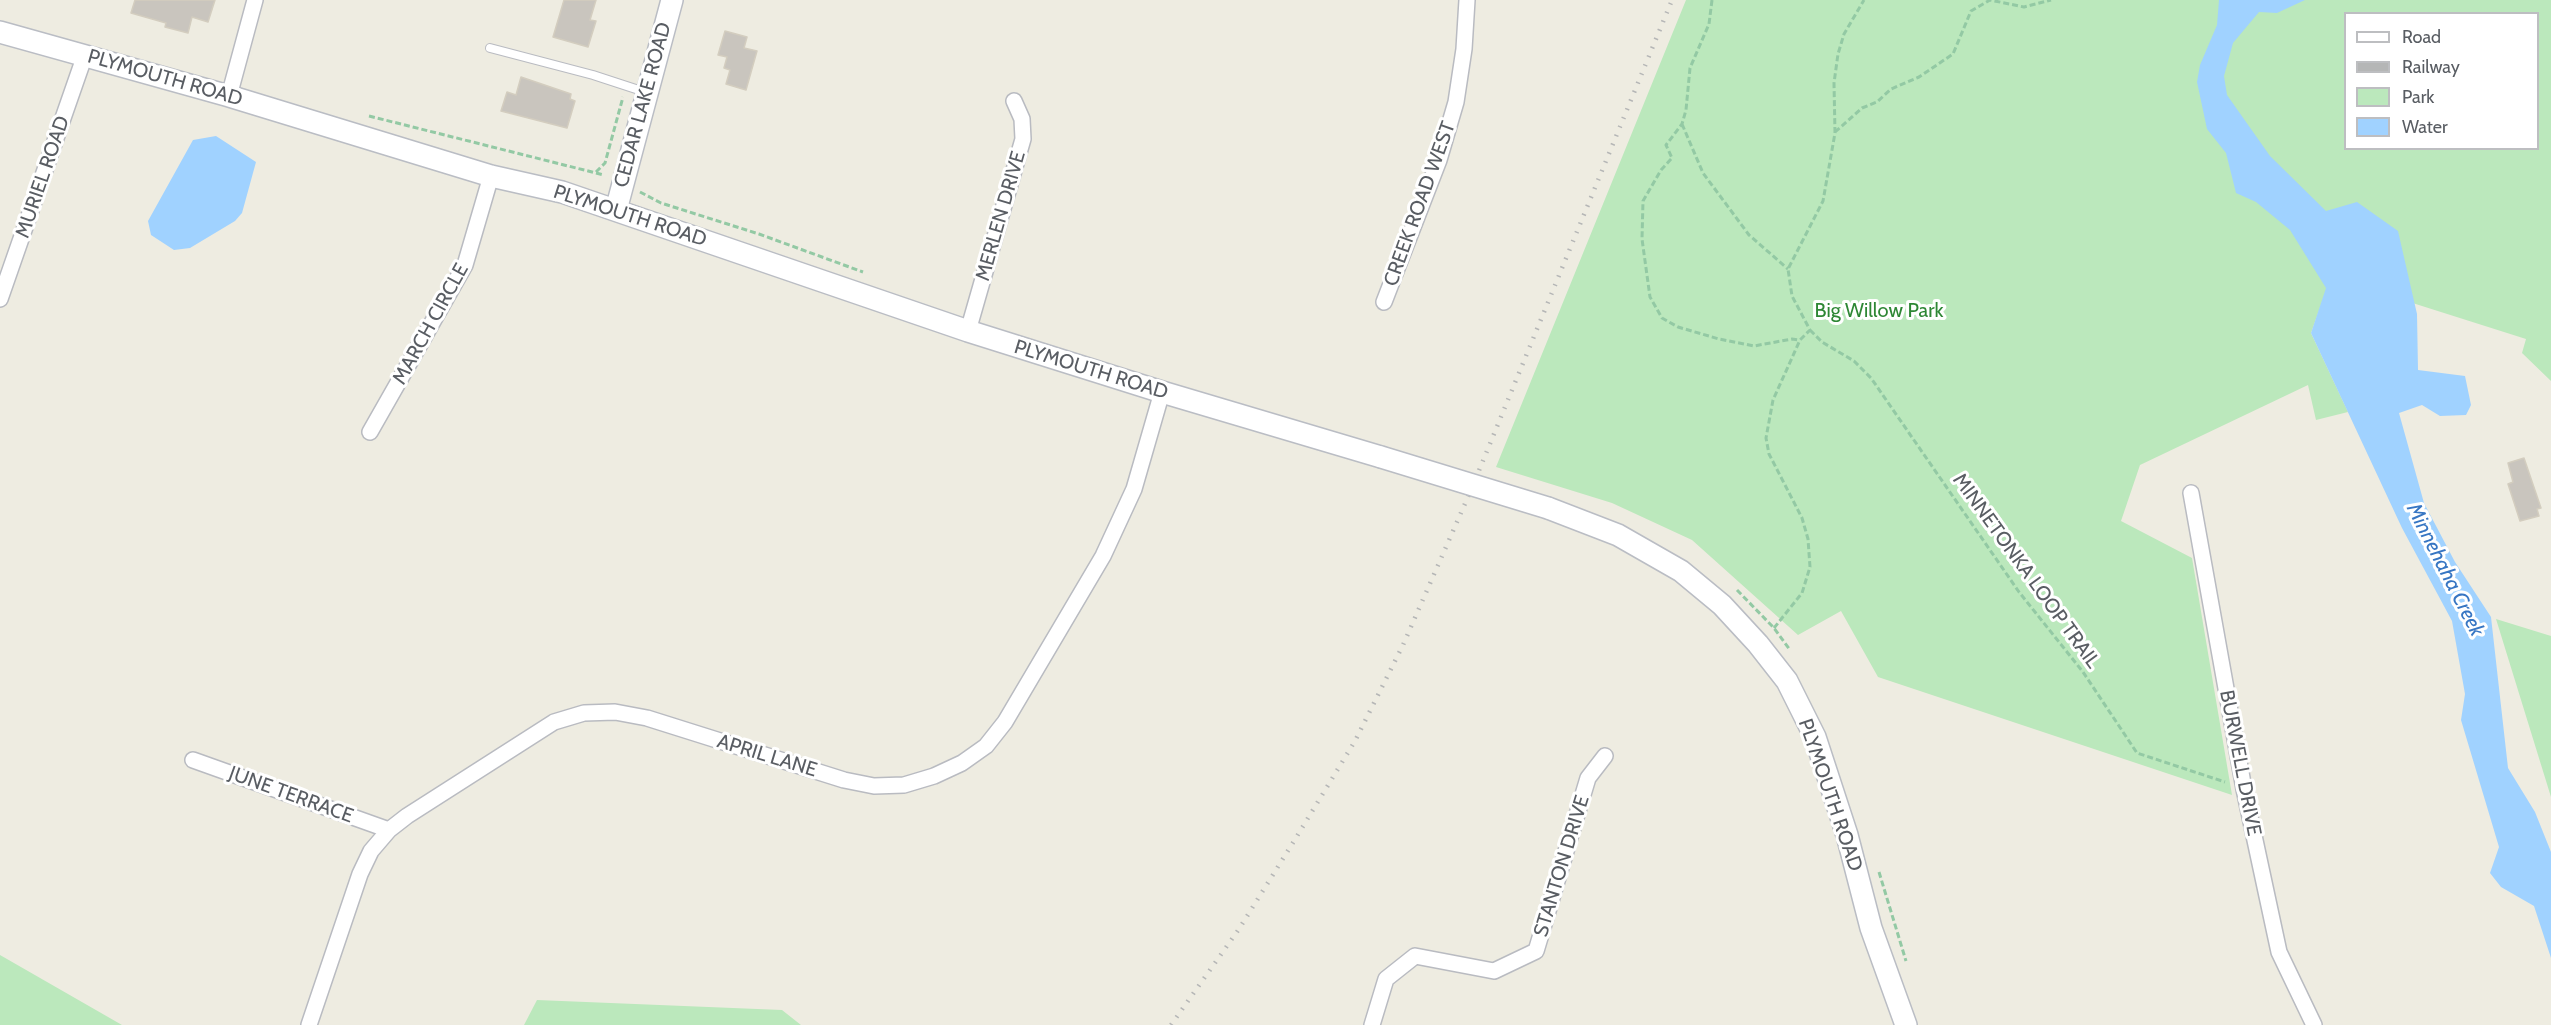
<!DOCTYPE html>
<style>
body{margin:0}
#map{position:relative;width:2551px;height:1025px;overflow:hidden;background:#eeece1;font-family:Cabin,sans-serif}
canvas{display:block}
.legend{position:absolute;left:2344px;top:12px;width:195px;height:138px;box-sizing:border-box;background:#fff;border:2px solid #bdbec1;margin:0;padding:8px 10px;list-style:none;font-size:18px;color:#595d63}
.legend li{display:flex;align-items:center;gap:12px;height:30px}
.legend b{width:30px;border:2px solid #bdbec1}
</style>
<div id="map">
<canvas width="2551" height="1025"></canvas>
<ul class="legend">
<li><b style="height:8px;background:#fff"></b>Road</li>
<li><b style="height:8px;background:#b5b6b6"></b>Railway</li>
<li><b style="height:16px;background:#bbe8bc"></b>Park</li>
<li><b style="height:16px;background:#a0d2ff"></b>Water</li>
</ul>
</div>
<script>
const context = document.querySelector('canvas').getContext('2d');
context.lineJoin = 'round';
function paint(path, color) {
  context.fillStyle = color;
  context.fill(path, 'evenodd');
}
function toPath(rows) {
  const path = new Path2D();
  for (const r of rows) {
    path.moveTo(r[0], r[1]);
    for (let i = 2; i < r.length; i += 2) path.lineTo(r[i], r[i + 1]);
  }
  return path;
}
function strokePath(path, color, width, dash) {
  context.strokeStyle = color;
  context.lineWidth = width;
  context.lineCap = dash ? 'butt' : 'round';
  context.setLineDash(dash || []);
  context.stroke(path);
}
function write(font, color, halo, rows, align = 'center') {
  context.font = font + ' Cabin,sans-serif';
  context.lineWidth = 6;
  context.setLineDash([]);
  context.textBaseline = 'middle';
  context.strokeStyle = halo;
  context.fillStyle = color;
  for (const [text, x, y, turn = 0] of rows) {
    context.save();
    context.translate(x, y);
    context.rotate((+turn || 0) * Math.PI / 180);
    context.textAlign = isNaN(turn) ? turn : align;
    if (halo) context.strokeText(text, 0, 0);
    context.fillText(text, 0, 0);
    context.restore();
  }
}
paint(toPath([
 [1686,0,2551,0,2551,381,2522,353,2526,339,2318,273,2327,288,2311,333,2348,412,2316,420,2308,385,2140,465,2121,521,2192,558,2232,795,1878,677,1841,611,1798,635,1692,540,1612,503,1496,467],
 [2346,14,2538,14,2538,148,2346,148],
 [2496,619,2551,636,2551,797],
 [0,955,122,1025,0,1025],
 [537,1000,782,1010,801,1025,524,1025]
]), '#bbe8bc');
paint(toPath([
 [2219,0,2305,0,2277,13,2259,12,2233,43,2224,76,2227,95,2270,156,2326,211,2357,202,2398,231,2417,314,2418,370,2465,376,2471,405,2466,415,2440,416,2422,405,2399,413,2424,503,2455,562,2491,617,2508,768,2535,812,2551,852,2551,958,2534,906,2501,887,2490,873,2499,847,2461,720,2465,694,2452,621,2402,528,2311,333,2326,288,2290,230,2256,202,2236,193,2226,153,2207,129,2197,82,2200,65,2217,25],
 [216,136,256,162,242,213,235,221,190,248,174,250,151,235,148,221,193,140]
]), '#a0d2ff');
const building = toPath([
 [135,0,215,0,208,22,192,17,188,33,165,27,166,23,131,13,135,0],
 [564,0,596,0,590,20,596,21,588,47,553,37,564,0],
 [725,31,747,37,744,48,757,51,746,90,726,84,730,70,724,68,727,57,718,55,725,31],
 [521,77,571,94,570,99,575,101,567,128,501,111,507,92,516,95,521,77],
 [2524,458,2541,508,2537,509,2539,516,2520,521,2508,484,2513,482,2508,463,2524,458]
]);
paint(building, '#c9c5be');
strokePath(building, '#d3cdbf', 1.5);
const lane = toPath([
 [490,48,593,75,645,92]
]);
const street = toPath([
 [229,96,255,0],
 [0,299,85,55],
 [1384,302,1439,160,1456,102,1464,49,1467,0],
 [968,331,1023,139,1022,119,1014,101],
 [370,432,465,265,491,176],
 [2191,493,2244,789,2279,952,2314,1025],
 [193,760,389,830],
 [309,1025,360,874,371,851,389,830,407,816,554,722,584,713,615,712,647,718,844,780,874,786,904,785,934,776,962,763,986,746,1005,722,1103,556,1134,489,1162,392],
 [1372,1025,1386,979,1415,956,1494,971,1536,951,1588,778,1605,756]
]);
const secondary = toPath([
 [0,32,229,96,491,176,562,192,968,331,1162,392,1381,457],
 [616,210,672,0],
 [1548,508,1618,535,1681,571,1722,605,1758,644,1787,681,1815,737,1847,835,1871,928,1906,1025]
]);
strokePath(lane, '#b9bbc1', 10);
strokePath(street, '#b9bbc1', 18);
strokePath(secondary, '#babdc4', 24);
strokePath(toPath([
 [1712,0,1709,24,1690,68,1686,110,1682,124,1666,145,1672,158,1661,170,1643,201,1642,239,1650,297,1662,318,1678,327,1719,339,1754,346,1792,339,1800,340],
 [369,116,604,175],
 [1682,124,1703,173,1749,235,1788,269],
 [1835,132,1862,108,1877,102,1891,89,1919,77,1953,54,1971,11,1990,0,2024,7,2051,0],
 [596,172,605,163,623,97],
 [640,192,661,203,759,234,863,272],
 [1810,330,1822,342,1854,361,1871,378,2019,592,2083,672,2137,753,2225,782],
 [1737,590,1774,628,1790,650],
 [1774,628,1802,593,1810,567,1808,539,1802,518,1769,454,1766,438,1773,400,1800,340,1810,330,1792,296,1788,269,1823,201,1835,133,1834,83,1838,54,1844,34,1864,0],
 [1879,872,1906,961]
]), '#93c9a4', 3, [6, 3]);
strokePath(lane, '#fff', 8);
strokePath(street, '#fff', 15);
strokePath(secondary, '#fff', 21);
strokePath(toPath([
 [1171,1025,1239,929,1294,841,1355,741,1403,645,1471,490,1672,0]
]), '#b5b6b6', 4.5, [1.5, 8]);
const secondaryBridge = toPath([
 [1381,457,1548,508]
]);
strokePath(secondaryBridge, '#babdc4', 24, []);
strokePath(secondaryBridge, '#fff', 21);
write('20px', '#595d63', '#fff', [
 ["PLYMOUTH ROAD",165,78,16],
 ["CEDAR LAKE ROAD",643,105,-75],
 ["MURIEL ROAD",43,177,-71],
 ["CREEK ROAD WEST",1420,204,-70],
 ["PLYMOUTH ROAD",630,216,18],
 ["MERLEN DRIVE",1001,216,-74],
 ["MARCH CIRCLE",431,324,-61],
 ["PLYMOUTH ROAD",1091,370,17],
 ["MINNETONKA LOOP TRAIL",2026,571,54],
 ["APRIL LANE",767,756,17],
 ["BURWELL DRIVE",2240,763,79],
 ["JUNE TERRACE",291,795,20],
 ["PLYMOUTH ROAD",1830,795,71],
 ["STANTON DRIVE",1562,866,-73]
]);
write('20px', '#2e8735', '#fff', [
 ["Big Willow Park",1879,311]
]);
write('italic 21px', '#3776c3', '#fff', [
 ["Minnehaha Creek",2445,570,63]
]);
</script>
